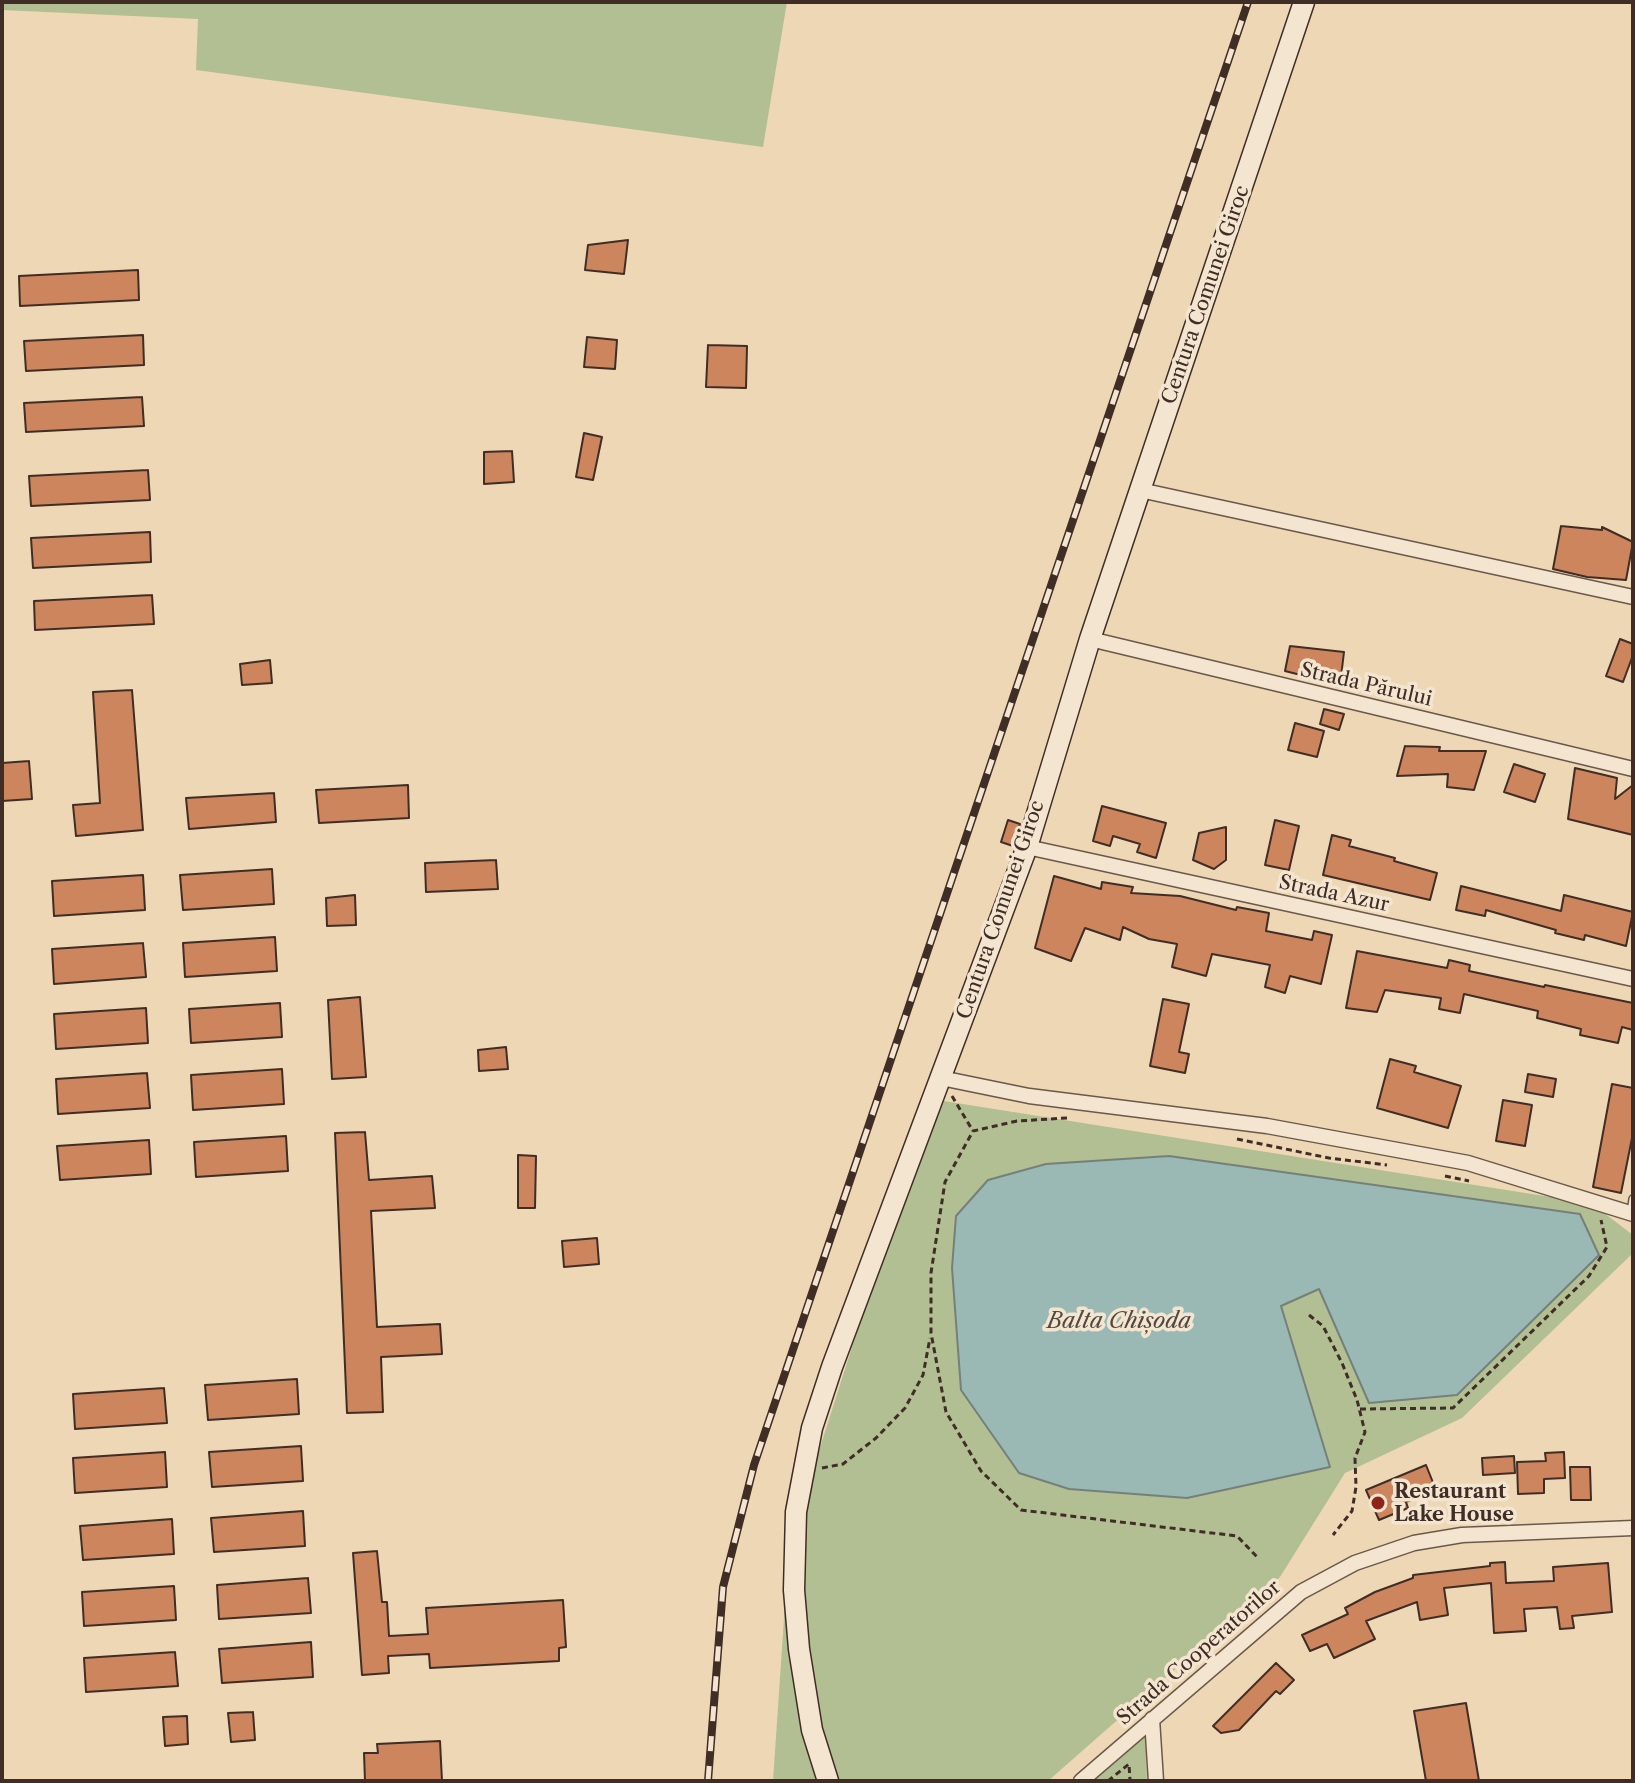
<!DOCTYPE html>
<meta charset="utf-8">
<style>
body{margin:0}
#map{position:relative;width:1635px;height:1783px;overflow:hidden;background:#edd7b5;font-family:"Libre Caslon Text",serif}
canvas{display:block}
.frame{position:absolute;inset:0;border:4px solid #402d26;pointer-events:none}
</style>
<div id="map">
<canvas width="1635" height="1783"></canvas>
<div class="frame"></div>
</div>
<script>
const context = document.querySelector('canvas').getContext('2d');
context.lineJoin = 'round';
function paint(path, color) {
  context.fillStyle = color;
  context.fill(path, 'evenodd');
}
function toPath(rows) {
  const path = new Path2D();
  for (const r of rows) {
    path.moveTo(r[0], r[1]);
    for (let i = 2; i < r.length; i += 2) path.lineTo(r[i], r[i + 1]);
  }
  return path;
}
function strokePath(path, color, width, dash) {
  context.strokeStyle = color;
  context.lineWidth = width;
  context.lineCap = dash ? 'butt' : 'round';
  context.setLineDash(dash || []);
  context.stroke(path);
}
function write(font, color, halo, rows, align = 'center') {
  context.font = font + ' "Libre Caslon Text",serif';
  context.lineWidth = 7;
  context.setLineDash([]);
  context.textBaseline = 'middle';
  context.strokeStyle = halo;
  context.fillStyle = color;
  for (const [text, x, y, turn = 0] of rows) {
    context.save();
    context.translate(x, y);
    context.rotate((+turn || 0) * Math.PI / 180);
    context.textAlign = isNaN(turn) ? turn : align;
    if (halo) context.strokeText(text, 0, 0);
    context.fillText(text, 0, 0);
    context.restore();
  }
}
paint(toPath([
 [2,2,787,2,763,147,196,70,198,19,2,10],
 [931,1099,1557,1198,1604,1213,1633,1235,1633,1253,1462,1418,1345,1473,1280,1577,1048,1781,773,1781,789,1545],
 [1145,1732,1147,1781,1088,1781]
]), '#b2bf92');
const water = toPath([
 [1169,1156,1580,1214,1599,1255,1457,1395,1369,1403,1319,1289,1281,1306,1330,1467,1187,1498,1069,1489,1019,1473,961,1390,952,1268,956,1216,988,1180,1046,1164,1169,1156]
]);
paint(water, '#9ab8b4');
strokePath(water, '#76807b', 2);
const building = toPath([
 [628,240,624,274,585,270,588,245,628,240],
 [138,270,139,300,20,306,19,276,138,270],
 [143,335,144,365,26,371,24,341,143,335],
 [587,337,617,340,615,369,584,367,587,337],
 [708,345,747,346,746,388,706,387,708,345],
 [142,397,144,426,26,432,24,403,142,397],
 [584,433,602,437,593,480,576,477,584,433],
 [512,451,514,482,484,484,484,452,512,451],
 [148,470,150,500,31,506,29,476,148,470],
 [1561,526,1602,530,1602,527,1633,542,1626,580,1587,577,1553,569,1561,526],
 [150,532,151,562,33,568,31,538,150,532],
 [152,595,154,624,35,630,34,601,152,595],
 [1620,639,1633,644,1633,655,1623,682,1606,676,1620,639],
 [1290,646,1344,652,1340,685,1285,671,1290,646],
 [270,660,272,683,242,685,240,664,270,660],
 [132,690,143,830,76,836,73,805,100,803,93,692,132,690],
 [1324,709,1344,714,1339,730,1320,724,1324,709],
 [1295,723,1324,731,1317,757,1288,750,1295,723],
 [1405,746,1440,747,1439,751,1486,751,1474,790,1447,787,1448,774,1397,776,1405,746],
 [29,761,32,799,2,801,2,763,29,761],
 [1514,764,1545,774,1535,802,1504,792,1514,764],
 [1575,768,1617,778,1615,799,1633,785,1633,835,1568,819,1575,768],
 [408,785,409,818,319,823,316,790,408,785],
 [274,793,276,822,189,829,186,798,274,793],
 [1102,806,1166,823,1156,858,1137,852,1140,844,1113,836,1110,846,1093,841,1102,806],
 [1008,820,1020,824,1013,846,1001,842,1008,820],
 [1275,820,1299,826,1289,870,1265,865,1275,820],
 [1226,827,1226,860,1214,869,1193,860,1199,833,1226,827],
 [1332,835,1351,840,1349,846,1395,858,1394,861,1437,873,1430,900,1323,875,1332,835],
 [496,860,498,889,426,892,425,863,496,860],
 [272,869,274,904,183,910,180,875,272,869],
 [143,875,145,910,54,916,52,881,143,875],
 [1054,876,1101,889,1102,882,1133,887,1131,893,1180,896,1236,910,1237,907,1269,913,1266,931,1312,940,1314,931,1332,935,1321,984,1290,976,1285,993,1265,987,1270,965,1212,954,1206,976,1172,967,1177,944,1149,939,1123,927,1120,940,1085,928,1071,961,1035,948,1054,876],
 [1461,886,1561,911,1564,895,1633,912,1626,946,1585,935,1584,940,1555,933,1556,930,1486,910,1485,916,1456,910,1461,886],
 [355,895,356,925,327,926,326,898,355,895],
 [275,937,277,971,185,977,183,943,275,937],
 [143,943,146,977,54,984,52,949,143,943],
 [1357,951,1447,968,1449,960,1470,965,1469,971,1544,987,1545,985,1633,1003,1633,1030,1622,1027,1618,1043,1580,1035,1581,1029,1537,1018,1538,1011,1464,994,1460,1013,1439,1009,1441,998,1385,990,1377,1012,1346,1008,1357,951],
 [360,997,366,1077,332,1079,328,1000,360,997],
 [1163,999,1189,1004,1179,1052,1189,1054,1185,1073,1150,1066,1163,999],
 [280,1003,282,1037,191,1043,189,1009,280,1003],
 [146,1008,148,1043,56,1049,54,1014,146,1008],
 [506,1047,508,1069,479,1071,478,1050,506,1047],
 [1390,1059,1416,1066,1414,1072,1461,1086,1448,1128,1377,1108,1390,1059],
 [282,1069,284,1104,193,1110,191,1075,282,1069],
 [147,1073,150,1108,58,1114,56,1079,147,1073],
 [1528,1074,1556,1079,1553,1097,1525,1092,1528,1074],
 [1612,1084,1633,1088,1633,1133,1621,1193,1593,1187,1612,1084],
 [1503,1100,1532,1105,1525,1146,1496,1141,1503,1100],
 [365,1132,369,1180,432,1176,435,1208,371,1211,377,1327,440,1324,442,1354,381,1357,383,1412,347,1413,335,1133,365,1132],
 [286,1136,288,1171,196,1177,194,1142,286,1136],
 [149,1140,151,1174,60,1180,57,1146,149,1140],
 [518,1155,536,1156,535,1208,518,1208,518,1155],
 [597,1238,599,1264,564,1267,562,1241,597,1238],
 [297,1379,299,1414,208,1420,205,1385,297,1379],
 [164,1388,167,1423,75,1429,73,1394,164,1388],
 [301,1446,303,1481,212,1487,209,1452,301,1446],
 [165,1452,167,1487,75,1493,73,1458,165,1452],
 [1564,1452,1565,1478,1544,1479,1544,1493,1518,1494,1517,1462,1546,1461,1545,1453,1564,1452],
 [1514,1456,1515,1473,1483,1475,1482,1458,1514,1456],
 [1426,1465,1436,1490,1406,1502,1408,1508,1379,1520,1366,1490,1426,1465],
 [1570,1467,1590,1467,1591,1500,1571,1500,1570,1467],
 [303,1511,305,1546,214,1552,211,1518,303,1511],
 [172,1519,174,1554,83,1560,80,1526,172,1519],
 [377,1551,382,1602,387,1602,389,1636,428,1634,426,1608,563,1600,566,1647,559,1648,559,1661,430,1668,429,1654,388,1656,389,1673,362,1675,353,1553,377,1551],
 [1505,1562,1506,1583,1554,1581,1553,1567,1608,1563,1612,1612,1572,1616,1574,1628,1560,1629,1557,1607,1524,1609,1526,1631,1494,1633,1491,1583,1444,1588,1448,1615,1420,1620,1417,1602,1366,1621,1375,1639,1334,1658,1327,1644,1310,1651,1302,1635,1348,1614,1345,1608,1375,1592,1413,1578,1413,1575,1490,1566,1490,1563,1505,1562],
 [308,1578,311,1613,219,1619,217,1585,308,1578],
 [174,1586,176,1620,84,1626,82,1592,174,1586],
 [311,1642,313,1677,222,1683,219,1649,311,1642],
 [175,1652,178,1686,86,1692,84,1658,175,1652],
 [1276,1663,1294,1680,1280,1694,1276,1691,1239,1730,1221,1733,1213,1726,1276,1663],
 [1466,1703,1479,1781,1426,1781,1414,1711,1466,1703],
 [253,1712,255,1740,231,1742,228,1713,253,1712],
 [187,1716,188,1744,165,1746,163,1717,187,1716],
 [440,1741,442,1781,365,1781,364,1753,378,1753,377,1744,440,1741]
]);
paint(building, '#cc855d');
strokePath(building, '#402d26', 2);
const service = toPath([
 [1631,1213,1633,1199]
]);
const minor = toPath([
 [1140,490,1633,597],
 [1090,639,1633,769],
 [1027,847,1633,979],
 [941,1078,1029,1096,1267,1126,1468,1163,1633,1214],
 [1152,1719,1156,1781],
 [1081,1781,1301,1592,1355,1563,1414,1543,1462,1535,1633,1528]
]);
const secondary = toPath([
 [828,1781,812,1730,799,1649,794,1590,796,1512,812,1428,832,1367,1027,847,1090,639,1304,2]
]);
strokePath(service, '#6b584a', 10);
strokePath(minor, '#6b584a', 17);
strokePath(secondary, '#402d26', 23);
strokePath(toPath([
 [952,1096,973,1131],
 [1067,1118,1017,1121,973,1131,945,1182,931,1273,931,1333,946,1412,981,1471,1021,1510,1237,1536,1259,1559],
 [1237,1139,1329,1158,1387,1165],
 [1445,1176,1469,1181],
 [1309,1315,1323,1326,1342,1363,1357,1400,1365,1432,1355,1458,1356,1487,1352,1511,1333,1535],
 [1360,1409,1453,1408,1589,1276,1607,1247,1601,1220],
 [822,1468,843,1464,876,1438,905,1408,923,1375,930,1338],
 [1108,1781,1129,1764,1130,1781]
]), '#402d26', 3, [6, 4]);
strokePath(service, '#f3e5cf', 7);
strokePath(minor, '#f3e5cf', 14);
strokePath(secondary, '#f3e5cf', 20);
const rail = toPath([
 [708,1781,723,1587,754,1465,1248,2]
]);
strokePath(rail, '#402d26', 8);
strokePath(rail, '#f3e5cf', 5, [15]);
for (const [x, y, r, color] of [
 [1378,1503,8,"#8f2418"]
]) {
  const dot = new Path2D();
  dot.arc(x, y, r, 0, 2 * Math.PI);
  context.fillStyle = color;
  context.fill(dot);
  strokePath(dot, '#f3e5cf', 3);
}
write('20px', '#402d26', '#f3e5cf', [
 ["Centura Comunei Giroc",1206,295,-71],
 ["Strada Părului",1366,685,13],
 ["Strada Azur",1334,894,12],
 ["Centura Comunei Giroc",1001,910,-71],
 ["Strada Cooperatorilor",1199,1653,-41]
]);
write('bold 20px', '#402d26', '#f3e5cf', [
 ["Restaurant",1394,1492],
 ["Lake House",1394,1515]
], 'left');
write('italic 22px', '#524942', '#f3e5cf', [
 ["Balta Chișoda",1119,1322]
]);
</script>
